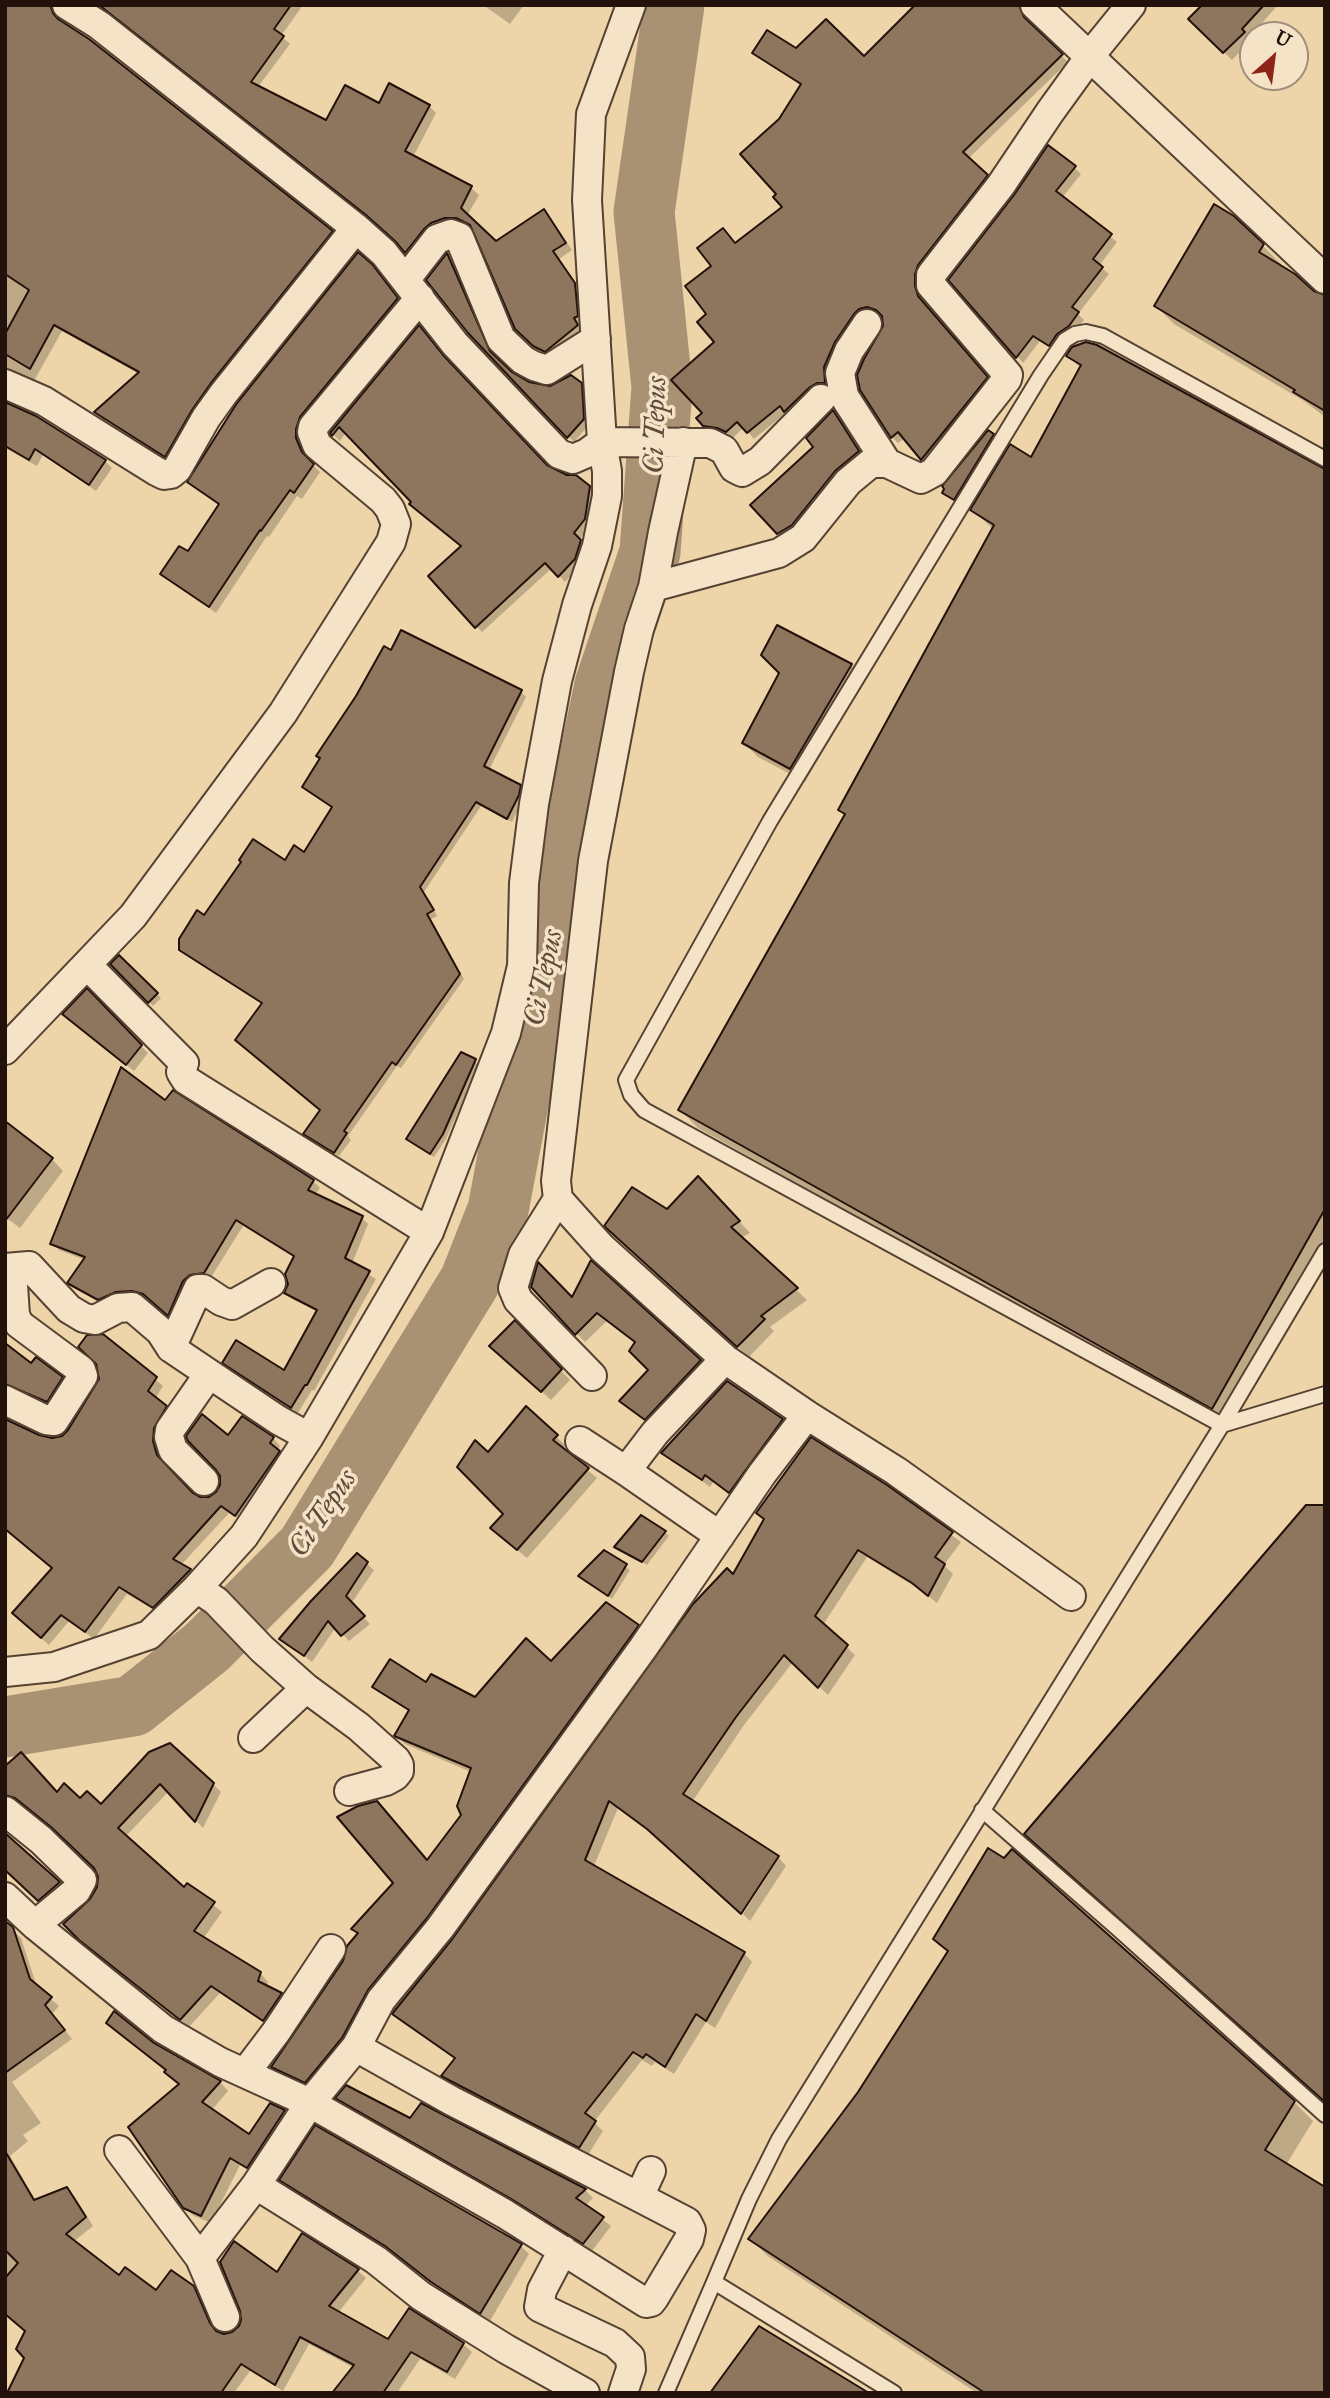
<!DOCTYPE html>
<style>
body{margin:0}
#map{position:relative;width:1330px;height:2398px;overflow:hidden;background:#eed4a9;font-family:"IM FELL Great Primer",serif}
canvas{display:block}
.frame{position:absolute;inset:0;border:7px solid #23110b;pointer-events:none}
.north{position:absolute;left:1239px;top:21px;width:70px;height:70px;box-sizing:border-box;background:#f4e3c7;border:2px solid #a08f7c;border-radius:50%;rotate:28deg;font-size:19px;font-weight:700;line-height:28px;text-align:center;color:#23110b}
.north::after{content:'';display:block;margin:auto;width:24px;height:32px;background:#8f2418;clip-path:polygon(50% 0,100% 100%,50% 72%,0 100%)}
</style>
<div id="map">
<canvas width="1330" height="2398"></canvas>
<div class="frame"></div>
<div class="north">U</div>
</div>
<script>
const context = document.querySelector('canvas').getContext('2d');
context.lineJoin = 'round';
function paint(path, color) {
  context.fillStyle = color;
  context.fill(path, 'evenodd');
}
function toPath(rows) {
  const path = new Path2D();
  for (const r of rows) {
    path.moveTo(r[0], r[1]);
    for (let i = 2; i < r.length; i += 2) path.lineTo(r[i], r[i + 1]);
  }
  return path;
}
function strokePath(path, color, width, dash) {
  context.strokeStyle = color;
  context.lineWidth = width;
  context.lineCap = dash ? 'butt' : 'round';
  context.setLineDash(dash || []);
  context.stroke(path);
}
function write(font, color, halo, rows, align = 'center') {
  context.font = font + ' "IM FELL Great Primer",serif';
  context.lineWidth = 7;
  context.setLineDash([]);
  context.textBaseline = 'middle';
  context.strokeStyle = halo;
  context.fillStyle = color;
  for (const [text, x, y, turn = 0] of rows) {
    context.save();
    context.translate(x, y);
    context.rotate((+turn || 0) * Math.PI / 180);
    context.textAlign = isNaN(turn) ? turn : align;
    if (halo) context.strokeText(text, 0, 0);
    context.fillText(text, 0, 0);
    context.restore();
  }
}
paint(toPath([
 [5,5,59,5,57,13,59,21,338,239,172,463,103,419,96,412,139,374,62,331,34,381,12,374,5,377],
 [97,5,303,5,281,36,290,44,258,87,327,123,379,105,429,106,436,113,413,157,471,188,479,195,467,216,496,243,544,212,551,219,572,250,559,259,582,292,584,323,580,326,584,332,550,357,524,336,474,229,465,225,413,259,376,222,119,19],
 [483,5,524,5,510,24],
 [919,5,1023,5,1025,7,1025,17,1029,24,1068,62,968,159,993,183,920,294,924,304,993,384,929,466,905,438,898,443,892,437,885,326,883,316,875,313,831,389,792,417,787,412,754,439,744,427,733,438,725,434,712,432,699,418,704,413,717,342,709,315,736,245,784,207,779,194,780,120,802,86,754,53,796,50,864,58],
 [1204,5,1278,5,1249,38,1251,41,1232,60,1190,19],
 [1074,167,1081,174,1062,198,1117,242,1099,266,1109,274,1078,314,1084,320,1075,332,1056,351,1040,341,1023,363,951,280],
 [1263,246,1281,264,1279,266,1325,300,1325,417,1304,401,1174,324,1156,306],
 [447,256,452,261,494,357,514,376,542,388,581,385,587,391,589,425,574,442,469,332],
 [379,274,404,306,303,447,309,461,320,472,302,499,297,496,269,537,267,536,216,613,162,574,188,554,221,506,189,482],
 [419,328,449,364,547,467,589,487,596,494,591,525,579,540,587,548,581,565,565,582,552,568,482,632,476,626,463,546,414,502,346,432,340,441,332,433],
 [1068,356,1325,471,1325,1258,1231,1425,698,1128,680,1110,846,815,840,810,993,529,972,510,1031,459,1081,368],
 [5,404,105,461,112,468,96,491,43,455,37,466,5,448],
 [833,413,841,420,866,459,786,541,752,505,816,447],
 [993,435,997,440,958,503,948,497],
 [851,665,865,679,805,782,758,757,744,743,781,673],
 [521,692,526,697,489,770,520,786,525,791,523,800,512,822,481,806,424,892,437,916,431,919,464,979,401,1068,397,1066,348,1136,351,1140,339,1156,310,1138,322,1110,264,1004,186,954,205,917,286,862,304,854],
 [119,957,161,998,153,1006,112,964],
 [87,991,148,1053,134,1071,72,1021],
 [474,1061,479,1065,446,1139,434,1157,412,1143],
 [174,1093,313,1181,320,1188,315,1195,362,1218,368,1224,352,1264,376,1279,314,1391,312,1390,298,1413,231,1369,284,1372,318,1312,292,1299,286,1293,295,1258,243,1226,210,1279,175,1320,151,1300,140,1296,106,1305,76,1289,69,1282,85,1260,59,1250,52,1243],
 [52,1159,63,1171,20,1228,5,1217],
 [709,1189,750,1233,741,1238,807,1300,770,1327,774,1331,749,1357,615,1235],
 [591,1263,709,1370,654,1427,621,1401,651,1370,637,1344,607,1321,585,1342,534,1290,573,1300],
 [515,1323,570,1380,551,1400,501,1355],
 [5,1346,32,1365,61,1378,68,1385,54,1408,20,1391,11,1390,5,1393],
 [155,1379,163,1386,155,1399,173,1415,160,1450,164,1464,193,1495,200,1499,209,1499,218,1493,222,1485,229,1438,273,1438,280,1446,277,1451,286,1460,243,1522,230,1512,181,1565,198,1578,161,1614,127,1594,94,1639,69,1621,49,1645,21,1621,54,1568,39,1437,61,1438],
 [526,1408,566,1446,562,1449,597,1478,527,1558,502,1537,505,1514,489,1454],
 [782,1420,790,1428,737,1499,713,1482,710,1487,663,1453],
 [886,1486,961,1542,944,1565,953,1574,937,1603,922,1591,867,1557,823,1625,855,1655,828,1695,793,1662,744,1725,692,1802,658,1838,618,1808,594,1866,744,1953,752,1962,715,2028,706,2022,674,2074,655,2062,652,2066,642,2060,594,2122,603,2131,588,2155,452,2084,444,2076,456,2059,403,2023,395,2014,733,1576],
 [1325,1506,1325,2103,1045,1853],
 [665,1532,669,1536,647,1565,616,1547],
 [604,1552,630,1570,612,1599,585,1579],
 [357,1555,374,1570,351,1604,370,1624,349,1641,336,1627,312,1662,282,1639],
 [638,1626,646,1635,315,2090,282,2075,273,2067,345,1962,359,1934,353,1929,428,1862,464,1815,471,1772,405,1744,396,1736,410,1712,383,1695,375,1686,427,1684,475,1699],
 [150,1753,213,1784,221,1792,203,1828,169,1791,125,1837,185,1890,188,1885,222,1912,203,1939,260,1973,268,1982,267,1987,281,1995,289,2003,272,2028,220,1993,189,2027,73,1932,92,1900,100,1878,95,1867,63,1836,26,1806,16,1802,5,1805,5,1768,57,1794,101,1806],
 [5,1834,67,1891,47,1908,5,1868],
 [779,1858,786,1866,750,1921,743,1914],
 [5,1922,21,1938,37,1987,59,2006,52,2014,72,2039,12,2082,41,2123,23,2135,28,2141,10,2156,36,2201,66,2189,75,2197,93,2226,73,2242,119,2278,156,2292,193,2288,202,2297,217,2333,224,2335,233,2334,240,2327,302,2236,358,2271,366,2278,338,2313,388,2342,410,2310,463,2344,472,2352,455,2379,420,2359,397,2393,335,2393,354,2368,309,2344,283,2391,250,2371,234,2393,180,2393,26,2358,27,2331,5,2312],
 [935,1939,1294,2102,1313,2121,1286,2165,1325,2393,977,2393,769,2257,750,2239,859,2093,949,1953],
 [154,2045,220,2082,228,2091,211,2111,250,2137,271,2105,284,2112,293,2120,256,2176,240,2165,211,2223,194,2216,184,2207,181,2085,168,2071],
 [338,2098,410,2120,422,2105,585,2190,593,2198,585,2206,611,2226,592,2251,524,2207,346,2106],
 [281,2180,521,2246,529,2254,490,2321,441,2291,396,2254,290,2188]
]), '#0003');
strokePath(toPath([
 [5,1727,133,1706,207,1647,307,1547,470,1281,498,1210,534,1019,605,685,650,552,662,387,644,212,674,5]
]), '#a99273', 61);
const building = toPath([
 [5,5,50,5,53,13,58,19,89,39,333,231,211,383,192,410,165,457,94,412,139,372,54,325,30,369,5,354,5,334,29,290,5,274,5,5],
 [99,5,291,5,274,29,284,36,251,82,326,120,345,85,379,103,389,83,430,105,405,151,472,186,461,208,496,241,544,209,566,243,553,251,575,283,578,316,574,318,578,325,545,352,533,346,515,329,470,225,456,218,445,218,431,223,424,229,405,253,395,241,366,215,99,5],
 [915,5,1019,5,1024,17,1063,54,963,152,988,175,918,265,915,274,915,286,918,296,988,377,921,460,898,432,891,438,860,390,857,375,864,359,883,326,882,316,876,310,867,307,859,309,854,314,835,342,824,367,825,383,817,383,810,387,784,412,780,406,747,433,737,422,726,432,717,428,703,426,696,418,702,413,671,380,714,342,697,322,706,314,685,286,711,266,697,248,723,228,735,243,782,207,773,197,776,194,740,154,779,119,801,84,752,53,767,30,796,48,826,19,864,56,915,5],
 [1202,5,1264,5,1242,29,1245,32,1223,53,1188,19,1202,5],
 [1048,145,1076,166,1056,191,1112,234,1093,259,1103,267,1072,307,1079,312,1069,326,1057,334,1049,346,1033,336,1016,358,948,280,1014,195,1048,145],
 [1214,204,1234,216,1264,244,1259,252,1295,274,1314,291,1325,295,1325,411,1293,392,1295,390,1154,306,1214,204],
 [358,252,372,264,398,298,300,417,296,429,296,438,302,452,314,464,294,493,290,490,261,531,260,530,209,607,160,574,179,546,188,551,219,504,187,482,237,403,358,252],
 [447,253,490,351,512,372,529,382,550,386,571,375,582,383,584,419,567,438,468,333,426,280,447,253],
 [419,325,443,355,547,465,567,475,576,475,590,486,585,519,574,533,581,540,575,559,558,577,545,563,475,628,428,576,461,546,409,504,411,502,339,427,332,436,330,433,419,325],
 [1086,342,1097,345,1325,469,1325,1209,1212,1409,678,1110,845,814,838,810,994,525,970,510,1010,444,1031,457,1081,365,1066,356,1072,347,1086,342],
 [5,402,36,416,106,460,89,485,35,449,29,460,5,446,5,402],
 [833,410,859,451,835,471,792,525,777,534,750,505,813,447,806,438,833,410],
 [988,430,994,434,954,500,942,493,944,489,942,486,988,430],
 [777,625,852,664,790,769,742,743,779,673,761,655,777,625],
 [401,630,522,690,484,766,521,785,519,795,507,819,476,802,420,887,434,910,427,914,460,974,396,1065,392,1062,344,1131,347,1133,334,1153,303,1134,320,1110,235,1040,262,1003,179,950,179,939,197,910,204,915,241,862,239,860,253,839,285,860,294,845,304,852,332,807,302,787,320,758,316,756,356,696,384,646,391,650,401,630],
 [119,955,158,993,148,1003,110,964,119,955],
 [87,988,142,1045,126,1065,62,1014,87,988],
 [461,1052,476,1059,443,1134,430,1154,406,1139,461,1052],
 [121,1067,165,1100,173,1090,314,1180,308,1190,363,1216,345,1258,370,1271,307,1385,305,1385,291,1408,222,1363,236,1340,284,1370,317,1310,284,1293,288,1284,285,1274,294,1256,236,1220,204,1273,190,1275,183,1281,168,1316,143,1294,132,1291,116,1292,98,1300,67,1283,85,1257,50,1244,121,1067],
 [5,1121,53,1158,5,1221,5,1121],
 [698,1176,740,1221,731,1227,798,1288,761,1316,765,1319,737,1347,604,1226,632,1187,667,1209,698,1176],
 [591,1260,701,1360,645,1420,619,1401,648,1370,629,1351,635,1342,597,1313,575,1335,531,1287,538,1262,572,1297,591,1260],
 [515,1320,562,1369,541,1392,489,1346,515,1320],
 [103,1334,157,1377,148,1391,167,1406,154,1428,153,1441,157,1455,193,1493,200,1497,209,1497,216,1492,220,1485,220,1476,216,1470,188,1441,186,1436,202,1414,228,1435,242,1416,274,1437,270,1443,280,1451,235,1516,221,1506,173,1559,191,1569,153,1608,119,1587,85,1632,61,1615,41,1638,12,1613,52,1568,5,1529,5,1419,39,1435,52,1438,62,1436,68,1430,99,1379,96,1364,78,1347,87,1335,103,1334],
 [5,1343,31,1363,36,1357,63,1377,47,1402,5,1384,5,1343],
 [727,1381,783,1419,729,1493,705,1475,702,1480,661,1453,727,1381],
 [526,1406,558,1435,553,1440,589,1468,517,1550,490,1528,503,1514,457,1467,475,1440,488,1452,526,1406],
 [811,1437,887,1485,953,1532,935,1557,945,1564,928,1596,912,1583,858,1550,815,1616,848,1645,818,1688,784,1655,736,1717,683,1794,779,1856,741,1914,647,1829,609,1801,585,1860,745,1952,706,2021,696,2014,665,2067,646,2054,643,2058,633,2052,585,2113,596,2121,579,2148,441,2076,455,2058,392,2014,453,1938,693,1604,727,1568,733,1574,764,1519,756,1513,811,1437],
 [1306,1505,1325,1505,1325,2102,1024,1834,1306,1505],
 [641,1515,666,1531,642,1562,614,1547,641,1515],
 [604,1550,627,1564,608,1596,578,1576,604,1550],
 [357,1553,368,1562,346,1596,365,1616,341,1636,328,1621,304,1656,279,1639,311,1601,357,1553],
 [606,1602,639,1625,427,1918,368,1990,342,2038,305,2083,271,2067,343,1961,347,1946,358,1933,351,1929,393,1883,337,1817,358,1806,377,1801,427,1860,461,1815,457,1806,471,1768,394,1736,409,1710,372,1687,390,1659,426,1682,431,1674,475,1697,526,1638,551,1661,606,1602],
 [170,1743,214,1783,195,1822,160,1784,118,1828,184,1887,187,1883,215,1902,194,1931,261,1972,258,1981,282,1993,263,2021,211,1986,180,2020,79,1940,63,1924,90,1899,97,1887,98,1877,94,1868,51,1827,15,1798,5,1795,5,1766,21,1752,57,1792,64,1783,80,1798,87,1791,101,1804,149,1752,170,1743],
 [5,1833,60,1882,38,1901,5,1870,5,1833],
 [988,1848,1004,1858,1012,1849,1295,2101,1265,2150,1325,2187,1325,2393,985,2393,748,2239,858,2092,948,1951,933,1939,988,1848],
 [5,1921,13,1927,30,1979,52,1997,45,2005,65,2030,5,2073,5,1921],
 [114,2011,154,2043,221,2081,202,2102,249,2134,270,2103,285,2110,247,2168,230,2158,201,2216,183,2208,128,2127,179,2084,164,2072,166,2070,106,2023,114,2011],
 [346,2085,410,2118,421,2103,586,2189,576,2198,604,2217,583,2244,513,2200,335,2098,346,2085],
 [315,2125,522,2244,480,2314,431,2282,385,2246,279,2180,315,2125],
 [5,2151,34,2200,67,2187,86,2217,66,2234,119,2275,125,2267,156,2290,171,2270,194,2286,210,2323,216,2331,224,2334,232,2332,239,2326,241,2320,240,2311,220,2262,234,2241,277,2272,302,2233,359,2269,329,2306,388,2339,409,2308,464,2343,447,2372,411,2352,383,2393,332,2393,354,2365,300,2337,275,2385,241,2364,221,2393,7,2393,24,2358,16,2349,25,2331,5,2314,5,2278,18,2263,5,2250,5,2151],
 [759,2326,869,2393,710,2393,759,2326]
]);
paint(building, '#8d765d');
strokePath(building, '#23110b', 2);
const lane = toPath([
 [1325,459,1103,336,1086,332,1075,334,1065,340,1041,375,770,821,626,1080,631,1095,644,1110,1222,1425,1325,1394],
 [982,1810,1117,1928,1325,2115],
 [666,2393,714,2282],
 [894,2393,714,2282,749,2199,779,2139,1222,1425,1325,1251]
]);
const street = toPath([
 [631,5,591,114,587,200,602,442,710,443,724,450,734,468,742,472,760,461,821,399],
 [1035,5,1325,279],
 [406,279,437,239,451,234,459,237,501,339,523,360,534,366,547,370,596,339],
 [867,324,849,351,840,373,844,396,887,463],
 [5,384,44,401,156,471,164,475,171,474,177,469,206,418,224,393,356,228],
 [683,442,663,532,653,587,639,629,629,672,593,861,556,1181,558,1199,602,1248,725,1359,807,1415,896,1471,1071,1596],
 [653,587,779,553,803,538,848,482,871,463,887,463,921,479,934,472,1007,379,1008,375,931,285,931,275,1001,185,1050,112,1097,47,1131,5],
 [87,965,184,1063,181,1072,186,1080,429,1232],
 [5,1050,133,916,283,713,391,542,396,524,390,509,383,500,317,445,312,432,313,427,420,298],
 [558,1199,523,1255,513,1288,518,1300,592,1376],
 [5,1268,29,1266,69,1309,84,1318,95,1320,118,1308,132,1307,160,1331,171,1348,278,1420,309,1437],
 [5,1269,13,1285,15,1315,19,1324,81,1370,83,1376,54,1421,46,1420,5,1400],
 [171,1348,198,1289,203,1289,221,1301,232,1305,271,1283],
 [580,1441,626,1471],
 [204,1481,173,1450,169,1437,170,1430,209,1374],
 [720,1536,626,1471,655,1433,725,1359],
 [197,1588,216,1601,262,1649,306,1688,253,1738],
 [5,1672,54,1667,149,1635,197,1588,244,1536,309,1437,429,1232,506,1033,522,966,524,883,534,804,557,681,577,605,597,546,607,496,607,471,602,442,587,453,573,459,559,454,455,344,384,253,356,228,99,25,67,5],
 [306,1688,359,1727,396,1760,399,1765,399,1771,395,1776,386,1781,349,1791],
 [5,1811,41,1840,82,1880,76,1891,35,1925],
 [5,1897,35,1925,163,2029,220,2062,310,2103,505,2214,646,2303,651,2302,654,2298,689,2239,691,2230,687,2222,639,2197],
 [356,2047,452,2101,639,2197,651,2171],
 [245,2073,276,2032,331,1949],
 [119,2150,200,2258,225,2317],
 [256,2185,376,2260,421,2296,506,2349,585,2393],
 [563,2250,542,2290,539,2307,615,2343,630,2357,631,2369,623,2393],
 [200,2258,256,2185,310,2103,356,2047,381,2000,440,1928,643,1648,762,1474,807,1415]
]);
strokePath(lane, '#564232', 18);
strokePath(street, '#564232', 32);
strokePath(lane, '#f4e3c7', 14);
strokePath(street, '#f4e3c7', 28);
write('italic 28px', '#5f4b3a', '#f4e3c7', [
 ["Ci Tepus",657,425,-88],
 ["Ci Tepus",545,978,-78],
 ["Ci Tepus",324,1514,-56]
]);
</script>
